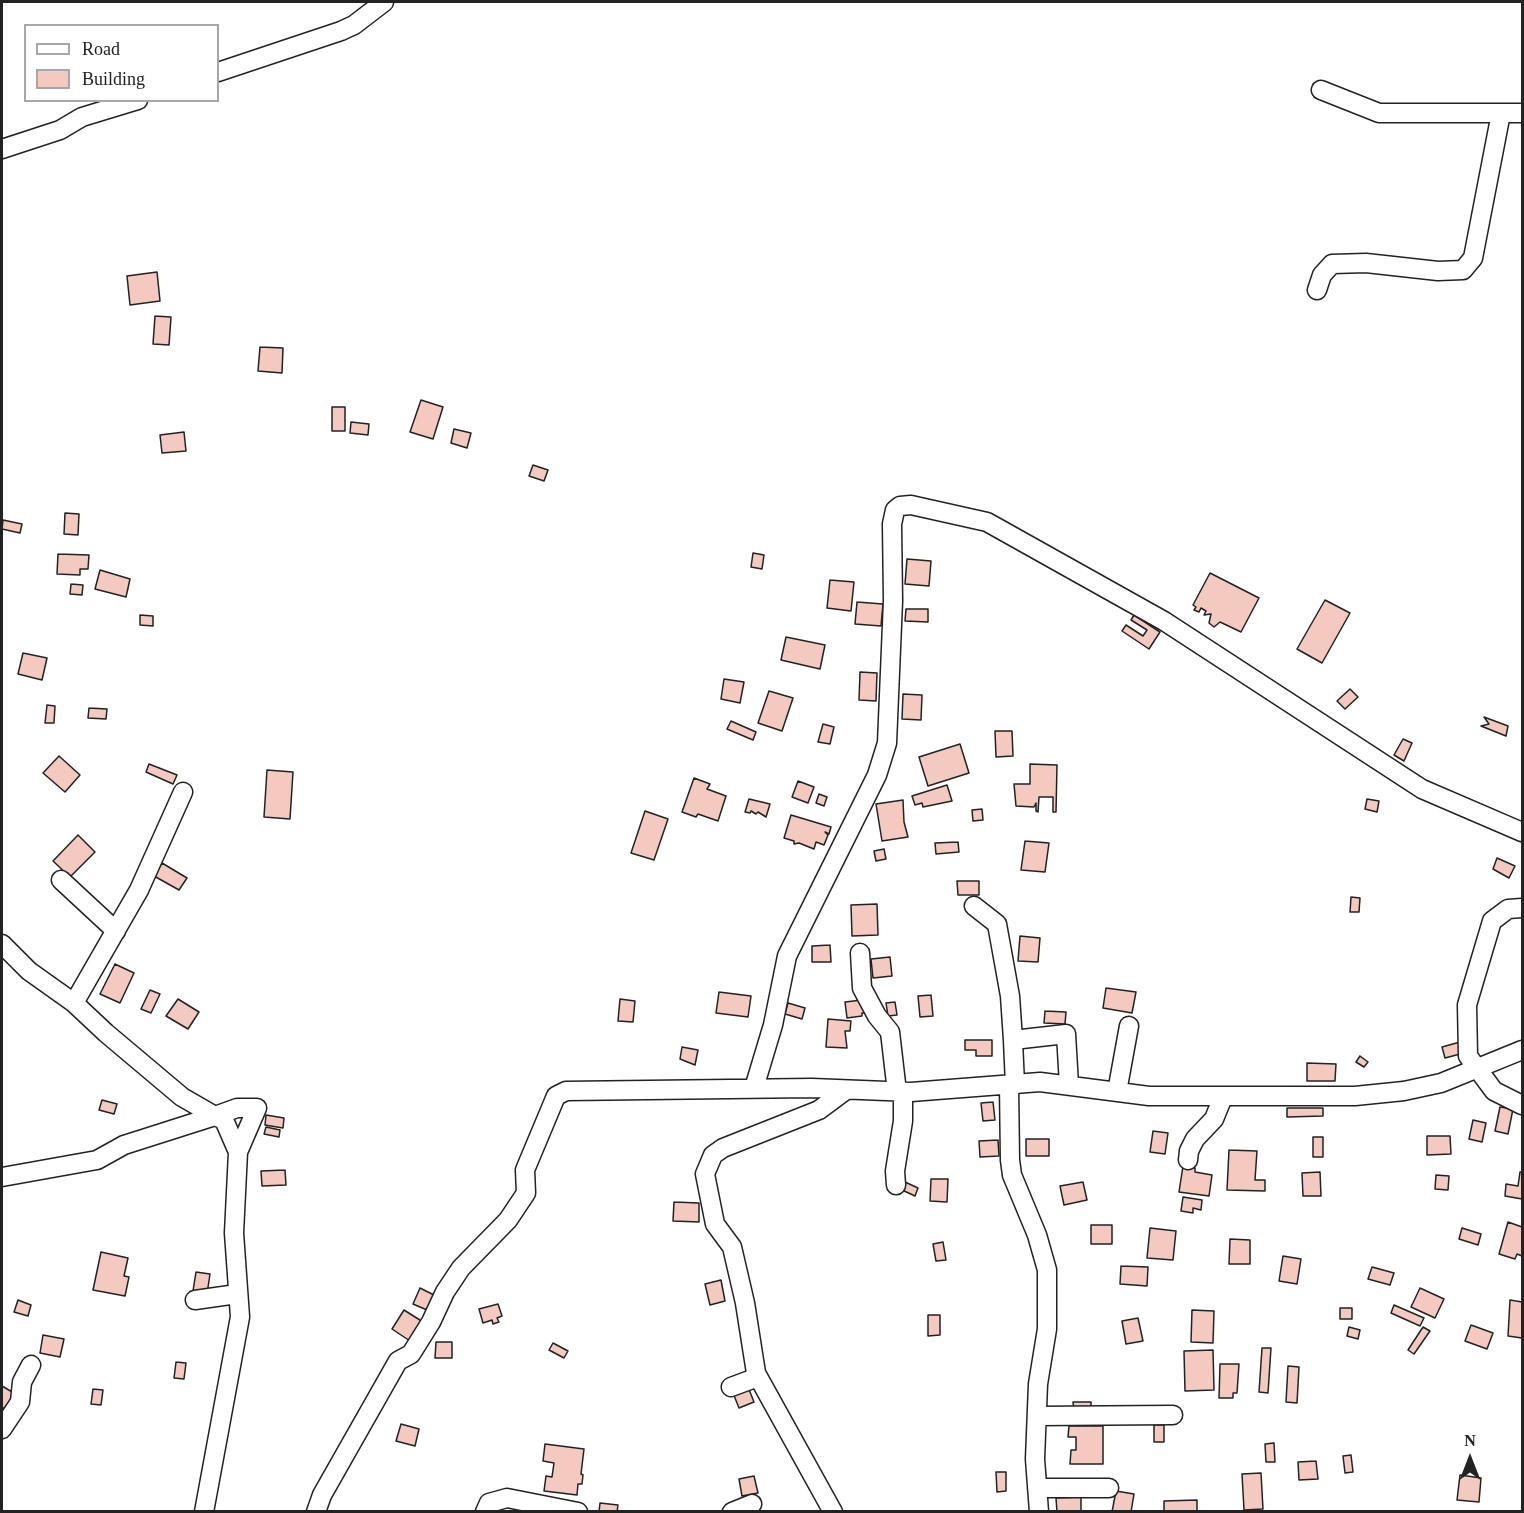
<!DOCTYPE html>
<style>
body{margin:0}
#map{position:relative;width:1524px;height:1513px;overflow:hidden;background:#fff;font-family:Georgia,serif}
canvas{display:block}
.frame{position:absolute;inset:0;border:3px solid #222;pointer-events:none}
.legend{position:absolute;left:24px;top:24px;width:195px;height:78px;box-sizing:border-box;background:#fff;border:2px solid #a7a7a7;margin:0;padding:8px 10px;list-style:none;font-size:18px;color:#222}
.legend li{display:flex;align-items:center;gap:12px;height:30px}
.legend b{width:30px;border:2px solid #a7a7a7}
.north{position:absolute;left:1440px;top:1429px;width:60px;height:60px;-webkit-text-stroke:4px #fff;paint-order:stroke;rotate:0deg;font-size:16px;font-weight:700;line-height:24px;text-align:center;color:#222}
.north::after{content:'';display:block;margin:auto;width:21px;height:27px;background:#222;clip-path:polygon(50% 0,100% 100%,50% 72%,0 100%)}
</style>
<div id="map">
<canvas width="1524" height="1513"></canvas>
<div class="frame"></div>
<ul class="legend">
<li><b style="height:8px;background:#fff"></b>Road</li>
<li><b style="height:16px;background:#f3c9c0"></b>Building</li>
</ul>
<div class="north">N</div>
</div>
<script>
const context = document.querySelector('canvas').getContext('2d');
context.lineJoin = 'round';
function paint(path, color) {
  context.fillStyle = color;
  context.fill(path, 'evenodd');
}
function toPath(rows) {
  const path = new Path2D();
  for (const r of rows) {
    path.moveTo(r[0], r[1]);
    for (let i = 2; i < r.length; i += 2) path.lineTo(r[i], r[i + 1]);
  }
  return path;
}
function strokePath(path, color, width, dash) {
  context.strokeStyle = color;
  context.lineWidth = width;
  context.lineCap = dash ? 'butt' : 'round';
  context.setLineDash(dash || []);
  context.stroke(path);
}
const building = toPath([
 [157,272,160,301,130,305,127,276,157,272],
 [155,316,171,317,169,345,153,344,155,316],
 [260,347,283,348,282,373,258,371,260,347],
 [421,400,443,407,433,439,410,432,421,400],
 [332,407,345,407,345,431,332,431,332,407],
 [351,422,369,424,368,435,350,433,351,422],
 [454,429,471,433,467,448,451,443,454,429],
 [184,432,186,451,162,453,160,435,184,432],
 [533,465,548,470,544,481,529,476,533,465],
 [65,513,79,514,78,535,64,534,65,513],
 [3,520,22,524,20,533,2,529,3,520],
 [753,553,764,555,762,569,751,567,753,553],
 [58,554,89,555,88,569,80,569,80,575,57,574,58,554],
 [907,559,931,561,929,586,905,584,907,559],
 [100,570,130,579,126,597,95,589,100,570],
 [1210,573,1259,598,1241,632,1220,622,1214,627,1209,623,1211,614,1204,615,1206,611,1201,608,1199,612,1194,610,1196,607,1193,605,1210,573],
 [830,580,854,582,851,611,827,608,830,580],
 [71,584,83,585,82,595,70,594,71,584],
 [1325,600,1350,613,1322,663,1297,649,1325,600],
 [857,602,883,604,881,626,855,624,857,602],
 [906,609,928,609,928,622,905,621,906,609],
 [140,615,153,616,153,626,140,625,140,615],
 [1134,615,1160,632,1149,649,1122,631,1126,625,1143,636,1147,630,1131,620,1134,615],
 [786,637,825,645,820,669,781,660,786,637],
 [23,653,47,658,42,680,18,674,23,653],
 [860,672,877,673,876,701,859,700,860,672],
 [724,679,744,682,740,703,721,699,724,679],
 [1350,689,1358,697,1345,709,1337,701,1350,689],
 [769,691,793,698,782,731,758,723,769,691],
 [903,694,922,695,921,720,902,719,903,694],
 [47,705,55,706,54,723,45,723,47,705],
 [89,708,107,709,106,719,88,718,89,708],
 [1484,717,1508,726,1506,736,1481,726,1489,724,1484,717],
 [731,721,756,732,753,740,727,729,731,721],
 [823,724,834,727,830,744,818,742,823,724],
 [995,731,1012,731,1013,756,996,757,995,731],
 [1403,739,1412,743,1404,761,1394,755,1403,739],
 [960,744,969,773,928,786,919,757,960,744],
 [59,756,80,775,65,792,43,773,59,756],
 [149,764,177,775,173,784,146,772,149,764],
 [1030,764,1057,765,1056,812,1053,812,1053,797,1039,797,1038,812,1036,811,1036,803,1034,807,1016,806,1014,784,1030,784,1030,764],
 [267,770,293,772,290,819,264,817,267,770],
 [694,778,710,784,707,789,726,796,718,821,698,814,696,817,682,812,694,778],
 [798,781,814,787,808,803,792,797,798,781],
 [947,785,952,801,923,807,922,803,915,805,912,796,947,785],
 [819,794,827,797,824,806,816,803,819,794],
 [749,799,770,804,766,817,758,812,756,814,751,811,750,813,745,812,749,799],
 [1367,799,1379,801,1377,812,1365,809,1367,799],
 [903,800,904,822,908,837,882,841,876,804,903,800],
 [982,809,983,820,973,821,972,810,982,809],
 [645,811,668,819,654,860,631,853,645,811],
 [791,815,831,827,829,834,825,832,828,835,824,845,816,842,814,849,799,843,794,844,794,841,784,838,791,815],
 [78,835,95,852,70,877,53,861,78,835],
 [1025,841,1049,843,1045,872,1021,870,1025,841],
 [958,842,959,852,936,854,935,843,958,842],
 [884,849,886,859,876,861,874,851,884,849],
 [1497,858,1515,866,1509,878,1493,869,1497,858],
 [162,863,187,878,179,890,154,876,162,863],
 [957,881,979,881,979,895,958,895,957,881],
 [1351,897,1360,898,1359,912,1350,912,1351,897],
 [877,904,878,935,852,936,851,905,877,904],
 [1020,936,1040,938,1038,962,1018,961,1020,936],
 [830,945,831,962,812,962,812,946,830,945],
 [890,957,892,976,873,978,871,959,890,957],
 [115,964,134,973,120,1003,100,994,115,964],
 [1106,988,1136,992,1132,1013,1103,1008,1106,988],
 [150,990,160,994,151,1013,141,1009,150,990],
 [719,992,751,996,748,1017,716,1013,719,992],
 [931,995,933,1016,920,1017,918,996,931,995],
 [178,999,199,1012,188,1029,166,1016,178,999],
 [620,999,635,1001,633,1022,618,1021,620,999],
 [862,1000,867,1013,862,1013,862,1016,847,1018,845,1002,862,1000],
 [895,1002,897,1015,888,1016,886,1003,895,1002],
 [788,1003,805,1008,802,1019,785,1014,788,1003],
 [1045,1011,1066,1012,1065,1024,1044,1023,1045,1011],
 [828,1019,851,1021,850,1031,845,1031,847,1048,826,1047,828,1019],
 [965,1040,992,1040,992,1056,976,1056,976,1050,965,1050,965,1040],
 [1460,1042,1464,1053,1445,1058,1442,1047,1460,1042],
 [682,1047,698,1050,695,1065,680,1059,682,1047],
 [1360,1056,1368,1062,1364,1067,1356,1062,1360,1056],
 [1307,1063,1336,1064,1335,1081,1307,1081,1307,1063],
 [102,1100,117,1104,114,1114,99,1110,102,1100],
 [993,1102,995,1120,983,1121,981,1103,993,1102],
 [1500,1107,1513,1109,1508,1134,1495,1131,1500,1107],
 [1287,1108,1323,1108,1323,1116,1287,1117,1287,1108],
 [266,1115,284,1118,283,1128,265,1125,266,1115],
 [1473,1120,1486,1123,1482,1142,1469,1139,1473,1120],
 [266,1127,280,1130,279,1137,264,1134,266,1127],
 [1153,1131,1168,1133,1165,1154,1150,1152,1153,1131],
 [1427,1136,1450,1136,1451,1154,1427,1155,1427,1136],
 [1313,1137,1323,1137,1323,1157,1313,1157,1313,1137],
 [1026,1139,1049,1139,1049,1156,1026,1156,1026,1139],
 [998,1140,999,1156,980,1157,979,1141,998,1140],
 [1229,1150,1257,1151,1255,1180,1265,1180,1265,1191,1227,1190,1229,1150],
 [1183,1166,1195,1168,1195,1172,1212,1175,1209,1196,1179,1192,1183,1166],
 [285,1170,286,1185,262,1186,261,1171,285,1170],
 [1320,1172,1321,1196,1303,1196,1302,1173,1320,1172],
 [1520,1172,1522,1172,1522,1199,1505,1196,1506,1184,1518,1186,1520,1172],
 [1436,1175,1449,1176,1448,1190,1435,1189,1436,1175],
 [931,1179,948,1179,947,1202,930,1201,931,1179],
 [905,1182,918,1188,915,1196,902,1190,905,1182],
 [1083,1182,1087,1200,1064,1205,1060,1186,1083,1182],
 [1183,1197,1202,1200,1201,1210,1193,1208,1193,1213,1181,1211,1183,1197],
 [674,1202,699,1203,699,1222,673,1221,674,1202],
 [1508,1222,1522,1227,1522,1256,1517,1254,1515,1259,1499,1254,1508,1222],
 [1091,1225,1112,1225,1112,1244,1091,1244,1091,1225],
 [1150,1228,1176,1231,1173,1260,1147,1258,1150,1228],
 [1462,1228,1481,1234,1478,1245,1459,1239,1462,1228],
 [1230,1239,1250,1240,1250,1264,1229,1264,1230,1239],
 [943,1242,946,1260,936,1261,933,1244,943,1242],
 [101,1252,128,1258,124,1276,129,1277,125,1296,93,1290,101,1252],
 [1283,1256,1301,1259,1297,1284,1279,1281,1283,1256],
 [1121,1266,1148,1267,1147,1286,1120,1284,1121,1266],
 [1372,1267,1394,1273,1390,1285,1368,1279,1372,1267],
 [196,1272,210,1274,207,1294,193,1291,196,1272],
 [721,1280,725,1301,710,1305,705,1284,721,1280],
 [420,1288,434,1295,427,1310,413,1304,420,1288],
 [1420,1288,1444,1299,1435,1318,1411,1307,1420,1288],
 [18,1300,31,1305,28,1316,14,1312,18,1300],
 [1510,1300,1522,1302,1522,1338,1508,1336,1510,1300],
 [498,1304,502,1316,497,1318,499,1322,493,1324,492,1320,483,1323,479,1309,498,1304],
 [1394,1305,1424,1318,1420,1326,1391,1313,1394,1305],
 [1340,1308,1352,1308,1352,1319,1340,1319,1340,1308],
 [404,1310,423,1322,410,1341,392,1329,404,1310],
 [1192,1310,1214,1311,1213,1343,1191,1342,1192,1310],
 [928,1315,940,1315,940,1335,928,1336,928,1315],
 [1138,1318,1143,1341,1126,1344,1122,1321,1138,1318],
 [1471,1325,1493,1333,1487,1349,1465,1341,1471,1325],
 [1349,1327,1360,1330,1358,1339,1347,1336,1349,1327],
 [1423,1327,1430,1331,1414,1354,1408,1350,1423,1327],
 [43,1335,64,1339,60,1357,40,1353,43,1335],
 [436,1342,452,1342,452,1358,435,1358,436,1342],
 [553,1343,568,1351,564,1358,549,1350,553,1343],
 [1262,1348,1271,1348,1268,1393,1259,1392,1262,1348],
 [1213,1350,1214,1390,1185,1391,1184,1351,1213,1350],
 [176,1362,186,1363,184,1379,174,1378,176,1362],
 [1220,1364,1239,1364,1237,1393,1233,1393,1233,1398,1219,1398,1220,1364],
 [1288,1366,1299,1367,1297,1403,1286,1402,1288,1366],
 [2,1386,14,1393,5,1409,2,1407,2,1386],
 [748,1387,754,1402,739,1408,733,1393,748,1387],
 [93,1389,103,1390,101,1405,91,1404,93,1389],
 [1073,1402,1091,1402,1091,1411,1074,1412,1073,1402],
 [401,1424,419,1429,415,1446,396,1441,401,1424],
 [1154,1425,1164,1425,1164,1442,1154,1442,1154,1425],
 [1069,1426,1103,1426,1103,1464,1070,1464,1071,1450,1076,1450,1076,1437,1068,1437,1069,1426],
 [1274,1443,1275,1462,1266,1462,1265,1444,1274,1443],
 [545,1444,584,1449,581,1474,583,1475,582,1484,578,1484,577,1495,544,1491,546,1476,552,1477,554,1463,543,1461,545,1444],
 [1351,1455,1353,1472,1345,1473,1343,1456,1351,1455],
 [1316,1461,1318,1479,1299,1480,1298,1462,1316,1461],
 [996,1472,1006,1472,1006,1491,997,1492,996,1472],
 [1261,1473,1263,1509,1244,1510,1242,1474,1261,1473],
 [1460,1475,1481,1478,1479,1502,1457,1500,1460,1475],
 [754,1476,758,1493,742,1496,739,1479,754,1476],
 [1116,1491,1134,1494,1131,1512,1112,1512,1116,1491],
 [1081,1497,1081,1512,1057,1512,1056,1498,1081,1497],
 [1197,1500,1197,1512,1164,1512,1164,1501,1197,1500],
 [600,1503,618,1505,617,1512,599,1512,600,1503]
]);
paint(building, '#f3c9c0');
strokePath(building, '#222', 1.5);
const minor = toPath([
 [218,72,341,31,354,25,384,2],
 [1321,90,1379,113,1501,113],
 [2,149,60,130,82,117,138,100],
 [1317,290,1322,275,1332,264,1366,263,1438,271,1463,270,1473,258,1501,113,1522,113],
 [61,880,116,931],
 [974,906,997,924,1010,996,1013,1040],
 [1522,908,1508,909,1492,921,1467,1005,1468,1056,1494,1091,1522,1105],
 [2,944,29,971,74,1003,106,1033,182,1097,215,1116,237,1108,257,1108,238,1152],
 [860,953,862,988,877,1016,890,1032,897,1092],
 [74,1003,139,890,183,792],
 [1009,1085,1010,1160,1012,1175,1037,1235,1047,1270,1047,1329,1038,1384,1035,1459,1039,1512],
 [1015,1085,1013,1040,1066,1034,1069,1085],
 [754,1088,773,1025,787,956,877,775,887,743,893,601,892,524,895,510,900,506,911,505,987,522,1164,621,1422,789,1522,832],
 [1117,1092,1129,1026],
 [1188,1160,1189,1151,1195,1139,1214,1119,1223,1097],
 [2,1177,97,1160,124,1145,215,1116,224,1120,238,1152,234,1233,240,1317,204,1512],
 [896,1185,895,1171,903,1121,903,1092],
 [195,1300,237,1294],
 [731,1387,758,1377],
 [1037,1416,1173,1415],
 [2,1429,20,1402,22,1382,31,1365],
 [1037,1488,1109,1488],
 [316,1512,322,1495,398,1361,411,1354,431,1322,445,1292,461,1268,508,1220,526,1193,525,1170,556,1096,566,1091,812,1088,911,1092,1040,1082,1149,1096,1355,1096,1404,1091,1441,1083,1522,1050],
 [485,1512,489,1503,507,1498,578,1512],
 [732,1512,752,1504],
 [833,1512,756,1373,745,1303,732,1247,715,1224,705,1174,713,1155,723,1148,819,1110,846,1090]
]);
strokePath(minor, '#222', 21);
strokePath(minor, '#fff', 18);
</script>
